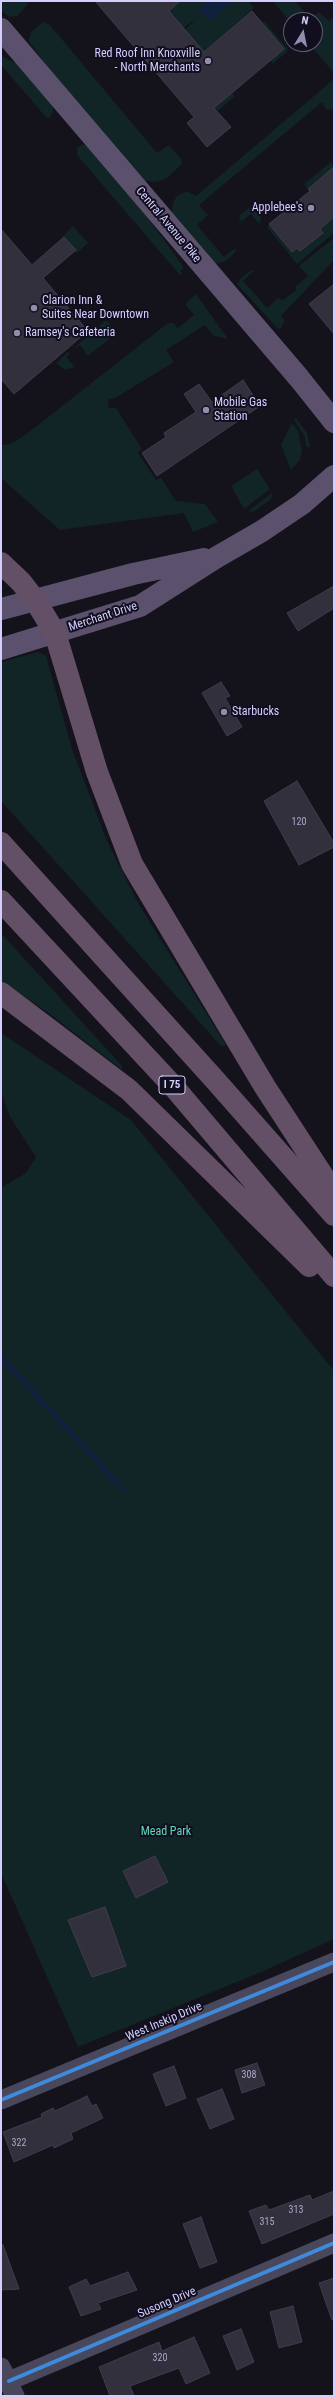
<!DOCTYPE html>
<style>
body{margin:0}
#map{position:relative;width:335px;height:2397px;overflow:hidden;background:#14121b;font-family:"Roboto Condensed",sans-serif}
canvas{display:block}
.frame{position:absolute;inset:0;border:2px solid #d4cffc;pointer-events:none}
.north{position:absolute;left:283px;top:12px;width:40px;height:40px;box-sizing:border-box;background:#110e1f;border:1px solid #5f5b77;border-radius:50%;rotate:10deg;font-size:11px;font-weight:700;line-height:16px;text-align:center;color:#d4cffc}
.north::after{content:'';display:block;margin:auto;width:14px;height:18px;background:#918dad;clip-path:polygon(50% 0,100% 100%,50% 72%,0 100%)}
</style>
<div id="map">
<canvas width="335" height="2397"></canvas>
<div class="frame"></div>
<div class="north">N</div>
</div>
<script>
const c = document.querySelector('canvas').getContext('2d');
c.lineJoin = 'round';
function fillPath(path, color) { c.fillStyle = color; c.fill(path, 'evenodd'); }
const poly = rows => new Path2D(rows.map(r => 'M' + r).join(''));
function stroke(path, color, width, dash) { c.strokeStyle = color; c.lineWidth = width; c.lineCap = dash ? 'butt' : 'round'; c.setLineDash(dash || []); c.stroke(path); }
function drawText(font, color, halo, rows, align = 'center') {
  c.font = font + ' "Roboto Condensed",sans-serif'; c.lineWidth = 4; c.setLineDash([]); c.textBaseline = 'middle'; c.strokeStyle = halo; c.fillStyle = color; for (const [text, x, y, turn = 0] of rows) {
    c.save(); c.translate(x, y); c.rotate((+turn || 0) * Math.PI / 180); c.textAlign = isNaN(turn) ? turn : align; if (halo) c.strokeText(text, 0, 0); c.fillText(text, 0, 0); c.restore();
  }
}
fillPath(poly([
 [1,1,27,1,28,4,17,16,9,17,1,11],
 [180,1,248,1,254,8,204,52,185,30,196,19,183,28,169,11],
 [273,1,295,1,311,19,319,12,329,21,334,17,334,73,309,44,315,44,315,20,291,20,291,23],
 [264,21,287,48,287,52,272,64,262,23],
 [43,22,50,25,157,153,169,145,182,160,181,165,167,178,156,182,145,181,58,82,29,41,31,32],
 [1,56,16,63,54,107,50,118,46,117,1,65],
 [334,79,334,110,326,109,322,102,199,205,208,215,197,225,224,257,234,249,237,250,226,261,215,264,172,212,173,202,177,196,187,191,196,196],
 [232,93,235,96,218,111,215,108],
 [83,144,90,148,140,207,183,266,183,269,180,271,183,275,180,275,77,155,77,148],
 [331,162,334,167,308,189,304,184],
 [252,206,261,216,260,225,251,214,242,221,239,220,240,215],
 [334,217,334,233,297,264,267,227,270,225,291,252,297,248,300,251,323,233,320,229],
 [73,226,88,243,77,253,73,252,76,250,64,237,62,237],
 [334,238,334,260,281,316,285,320,281,328,278,329,237,284,241,278,251,270,254,271,243,281,267,308,278,298,283,300,296,290,296,286,308,276,299,266],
 [196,294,228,339,214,336,205,325,166,350,174,362,115,398,108,399,109,408,116,408,142,449,138,453,156,480,161,478,176,501,205,504,218,522,193,532,184,513,60,530,1,478,1,445,10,444,24,436,168,323,173,323,178,328,194,315,185,304],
 [105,321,109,322,112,329,109,339,88,356,80,345,76,348,75,347],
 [68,352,70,354,66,357,75,367,65,370,56,363],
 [296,418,307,433,310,447,306,447,305,437,294,420],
 [292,423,298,431,302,450,300,460,291,470,281,445],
 [257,469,270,489,244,509,231,486],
 [272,493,273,496,270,500,253,512,248,511],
 [38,652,46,656,72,749,107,841,138,903,226,1045,222,1047,1,801,1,662],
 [1,933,123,1067,121,1069,46,1011,1,981],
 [1,1033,131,1120,334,1371,334,1939,266,1970,78,2047,1,1873,1,1188,26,1173,36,1157,10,1117,1,1091]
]), '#112526');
fillPath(poly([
 [209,1,233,1,210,21,199,9]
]), '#10213e');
stroke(poly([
 [1,1357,124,1490]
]), '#10213e', 5);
const building = poly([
 [95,1,180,1,169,11,204,52,252,11,284,49,214,108,231,127,207,147,187,123,194,117,95,1],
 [334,167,334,217,320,229,323,233,300,251,297,248,292,252,269,224,310,191,308,189,334,167],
 [1,229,32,265,64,237,76,250,43,278,88,331,14,394,1,379,1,229],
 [334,284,334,334,309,304,334,284],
 [243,380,260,406,157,476,142,453,166,437,164,433,196,412,184,394,199,384,212,402,243,380],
 [334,586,334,608,298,631,287,613,334,586],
 [221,682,230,696,225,698,242,727,227,736,202,693,221,682],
 [297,781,334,843,334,847,299,865,264,801,297,781],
 [155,1856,168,1882,136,1898,123,1871,155,1856],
 [105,1907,126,1966,92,1977,68,1920,105,1907],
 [257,2063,265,2085,242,2093,235,2070,257,2063],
 [174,2066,186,2098,166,2106,153,2074,174,2066],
 [222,2089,234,2119,210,2129,197,2099,222,2089],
 [87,2096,92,2106,96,2104,103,2118,71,2133,73,2139,54,2148,53,2145,14,2162,3,2132,42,2117,41,2114,53,2108,55,2111,87,2096],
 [334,2191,334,2214,262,2244,249,2211,266,2205,269,2210,310,2195,312,2200,334,2191],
 [201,2217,217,2262,200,2268,183,2224,201,2217],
 [1,2245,3,2245,19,2289,1,2290,1,2245],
 [128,2272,137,2290,98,2303,101,2309,81,2316,69,2287,86,2279,90,2286,128,2272],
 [334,2278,334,2319,332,2320,319,2283,334,2278],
 [293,2306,302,2342,279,2348,270,2312,293,2306],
 [241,2329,254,2362,237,2370,223,2336,241,2329],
 [194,2337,210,2373,186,2384,179,2368,130,2386,134,2396,110,2396,99,2367,159,2342,162,2351,194,2337]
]);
fillPath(building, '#32303d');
stroke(building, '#403c4e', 1);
stroke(poly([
 [1,2100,334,1962],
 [1,2367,15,2396],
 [9,2381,334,2243]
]), '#49475c', 19);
stroke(poly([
 [1,29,299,378,334,422],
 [1,609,133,574,204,559],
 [1,649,140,606,217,557,262,531,302,504,334,476]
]), '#5b516d', 22);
stroke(poly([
 [1,563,21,582,35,600,55,633,97,772,132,864,265,1087,334,1193],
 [1,843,215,1080,334,1215],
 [1,901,173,1086,334,1276],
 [1,993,129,1090,309,1266]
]), '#645066', 22);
stroke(poly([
 [1,2100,334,1962],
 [9,2381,334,2243]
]), '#408adc', 4);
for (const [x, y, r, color] of [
 [208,61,4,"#918dad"],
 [311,208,4,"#918dad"],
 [34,308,4,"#918dad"],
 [17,333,4,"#918dad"],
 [206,410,4,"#918dad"],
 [224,712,4,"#918dad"]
]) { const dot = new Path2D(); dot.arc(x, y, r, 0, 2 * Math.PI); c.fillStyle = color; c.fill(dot); stroke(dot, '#110e1f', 1.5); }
drawText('10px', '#aca7cc', null, [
 ["120",299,822],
 ["308",249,2075],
 ["322",19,2143],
 ["313",296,2210],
 ["315",267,2222],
 ["320",160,2358]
]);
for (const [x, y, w] of [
 [172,1085,26]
]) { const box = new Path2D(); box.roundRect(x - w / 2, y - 9, w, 18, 3); c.fillStyle = '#110e1f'; c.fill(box); stroke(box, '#d4cffc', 1); }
drawText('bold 11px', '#d4cffc', null, [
 ["I 75",172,1085]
]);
drawText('12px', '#d4cffc', '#110e1f', [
 ["Red Roof Inn Knoxville",200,54,"right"],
 ["- North Merchants",200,68,"right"],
 ["Applebee's",303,208,"right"],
 ["Clarion Inn &",42,301],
 ["Suites Near Downtown",42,315],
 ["Ramsey's Cafeteria",25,333],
 ["Mobile Gas",214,403],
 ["Station",214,417],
 ["Starbucks",232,712]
], 'left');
drawText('12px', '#d4cffc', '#110e1f', [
 ["Central Avenue Pike",168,225,50],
 ["Merchant Drive",103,617,-18],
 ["West Inskip Drive",164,2022,-23],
 ["Susong Drive",167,2303,-23]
]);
drawText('12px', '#60d7ba', '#110e1f', [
 ["Mead Park",166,1832]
]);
</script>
